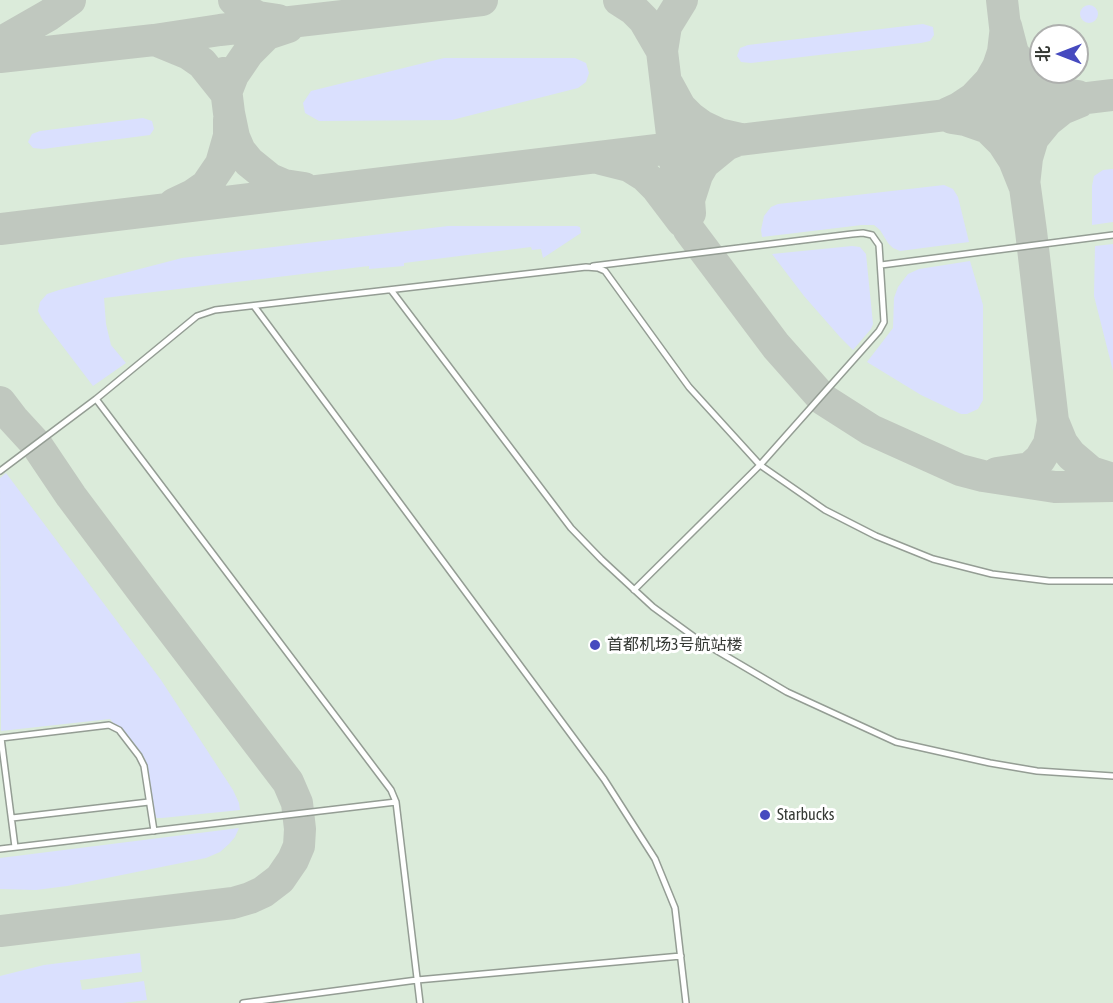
<!DOCTYPE html>
<meta charset="utf-8">
<style>
body{margin:0}
#map{position:relative;width:1113px;height:1003px;overflow:hidden;background:#e8f2e8;font-family:"Asap Condensed","Noto Sans SC",sans-serif}
canvas{display:block}
.north{position:absolute;left:1029px;top:24px;width:60px;height:60px;box-sizing:border-box;background:#fff;border:2px solid #aeb0ae;border-radius:50%;rotate:270deg;font-size:16px;font-weight:700;line-height:24px;text-align:center;color:#353934}
.north::after{content:'';display:block;margin:auto;width:21px;height:27px;background:#464abf;clip-path:polygon(50% 0,100% 100%,50% 72%,0 100%)}
</style>
<div id="map">
<canvas width="1113" height="1003"></canvas>
<div class="north">北</div>
</div>
<script>
const c = document.querySelector('canvas').getContext('2d');
c.lineJoin = 'round';
function fillPath(path, color) { c.fillStyle = color; c.fill(path, 'evenodd'); }
const poly = rows => new Path2D(rows.map(r => 'M' + r).join(''));
function stroke(path, color, width, dash) { c.strokeStyle = color; c.lineWidth = width; c.lineCap = dash ? 'butt' : 'round'; c.setLineDash(dash || []); c.stroke(path); }
function drawText(font, color, halo, rows, align = 'center') {
  c.font = font + ' "Asap Condensed","Noto Sans SC",sans-serif'; c.lineWidth = 6; c.setLineDash([]); c.textBaseline = 'middle'; c.strokeStyle = halo; c.fillStyle = color; for (const [text, x, y, turn = 0] of rows) {
    c.save(); c.translate(x, y); c.rotate((+turn || 0) * Math.PI / 180); c.textAlign = isNaN(turn) ? turn : align; if (halo) c.strokeText(text, 0, 0); c.fillText(text, 0, 0); c.restore();
  }
}
fillPath(poly([
 [0,0,1113,0,1113,1003,0,1003],
 [1041,36,1077,36,1077,72,1041,72]
]), '#dbebda');
fillPath(poly([
 '1080 14a9 9 0 1 1 18 0a9 9 0 1 1-18 0Z',
 [923,24,933,27,934,35,930,41,921,43,751,63,741,62,737,56,740,48,748,45],
 [444,58,575,58,586,63,589,73,586,82,578,88,452,120,319,121,305,113,303,103,311,91],
 [143,118,152,121,154,129,150,135,43,149,33,148,28,142,32,134,40,131],
 [1112,169,1113,169,1113,222,1092,225,1092,186,1094,176,1103,170],
 [944,185,953,189,958,197,969,242,900,251,893,248,888,243,880,230,874,225,862,225,762,237,761,230,764,216,771,207,778,204],
 [448,226,577,226,580,227,581,233,543,258,541,249,532,250,531,247,404,263,404,266,369,269,369,266,104,298,106,324,111,345,126,363,93,386,42,319,38,311,40,302,47,294,59,290,182,258],
 [1113,244,1113,371,1094,296,1095,246],
 [852,246,860,247,866,254,873,324,871,329,853,350,840,337,804,296,772,254],
 [970,261,983,305,983,400,978,409,967,414,961,414,921,395,867,362,893,328,894,298,898,287,908,274,919,269],
 [6,473,161,680,233,790,239,803,240,810,162,818,157,818,154,816,145,763,110,719,1,731,0,478],
 [239,828,235,837,229,844,220,852,206,858,67,886,36,890,0,889,0,858],
 [140,953,142,972,80,980,82,990,144,981,147,1000,123,1003,0,1003,0,976,44,965]
]), '#dae0fe');
stroke(poly([
 [234,0,245,10,258,17,278,20],
 [619,0,633,9,644,20,662,51],
 [682,0,666,26,662,51,680,202,689,230,776,346,824,400,871,430,960,470,983,476,1055,487,1113,486],
 [155,40,189,54,202,63,226,93,233,75,248,53,267,34,288,27],
 [0,43,49,15,70,0],
 [0,57,154,40,220,30,482,0],
 [224,73,229,113,234,137,240,151,249,162,270,179,284,185,304,188],
 [668,85,680,107,691,118,702,126,719,134,741,139,726,145,704,163,697,175,689,200,690,213],
 [948,113,959,108,974,98,990,81,998,67,1003,52,1006,26,1013,53,1027,72,1041,85,1063,94,1078,96],
 [952,118,965,120,988,128,1003,143,1014,160,1024,185,1027,158,1033,138,1047,121,1062,109,1079,102],
 [601,159,629,166,645,176,657,188,682,221],
 [174,204,193,195,206,186,221,164,229,136,229,120],
 [0,229,1113,95],
 [0,402,13,419,36,444,71,496,143,592,288,782,297,803,300,829,299,846,293,860,280,879,263,892,250,898,233,903,0,931],
 [1053,421,1062,443,1071,455,1091,472,1113,479],
 [997,473,1030,468,1040,459,1049,444,1053,421,1031,231,1014,107,1002,0]
]), '#c0c8bf', 32);
const service = poly([
 [881,265,1113,235],
 [593,266,852,234,863,233,872,235,879,245,884,322,879,331,760,465,634,590],
 [391,290,571,528,601,559,653,607,697,639,787,692,896,742,990,763,1037,771,1113,776],
 [254,306,604,779,655,859,675,908,686,1003],
 [0,471,96,399],
 [12,818,149,802],
 [15,847,1,738,109,725,119,730,139,756,144,766,154,831],
 [0,849,396,802],
 [243,1003,417,980,681,956],
 [420,1003,396,802,391,790,96,399,197,316,215,310,586,267,598,268,605,271,689,387,760,465,825,510,876,536,933,559,992,574,1049,581,1113,581]
]);
stroke(service, '#949d94', 8);
stroke(service, '#fff', 5);
for (const [x, y, r, color] of [
 [595,645,6,"#464abf"],
 [765,815,6,"#464abf"]
]) { const dot = new Path2D(); dot.arc(x, y, r, 0, 2 * Math.PI); c.fillStyle = color; c.fill(dot); stroke(dot, '#fff', 2); }
drawText('16px', '#353934', '#fff', [
 ["首都机场3号航站楼",607,645],
 ["Starbucks",777,815]
], 'left');
</script>
